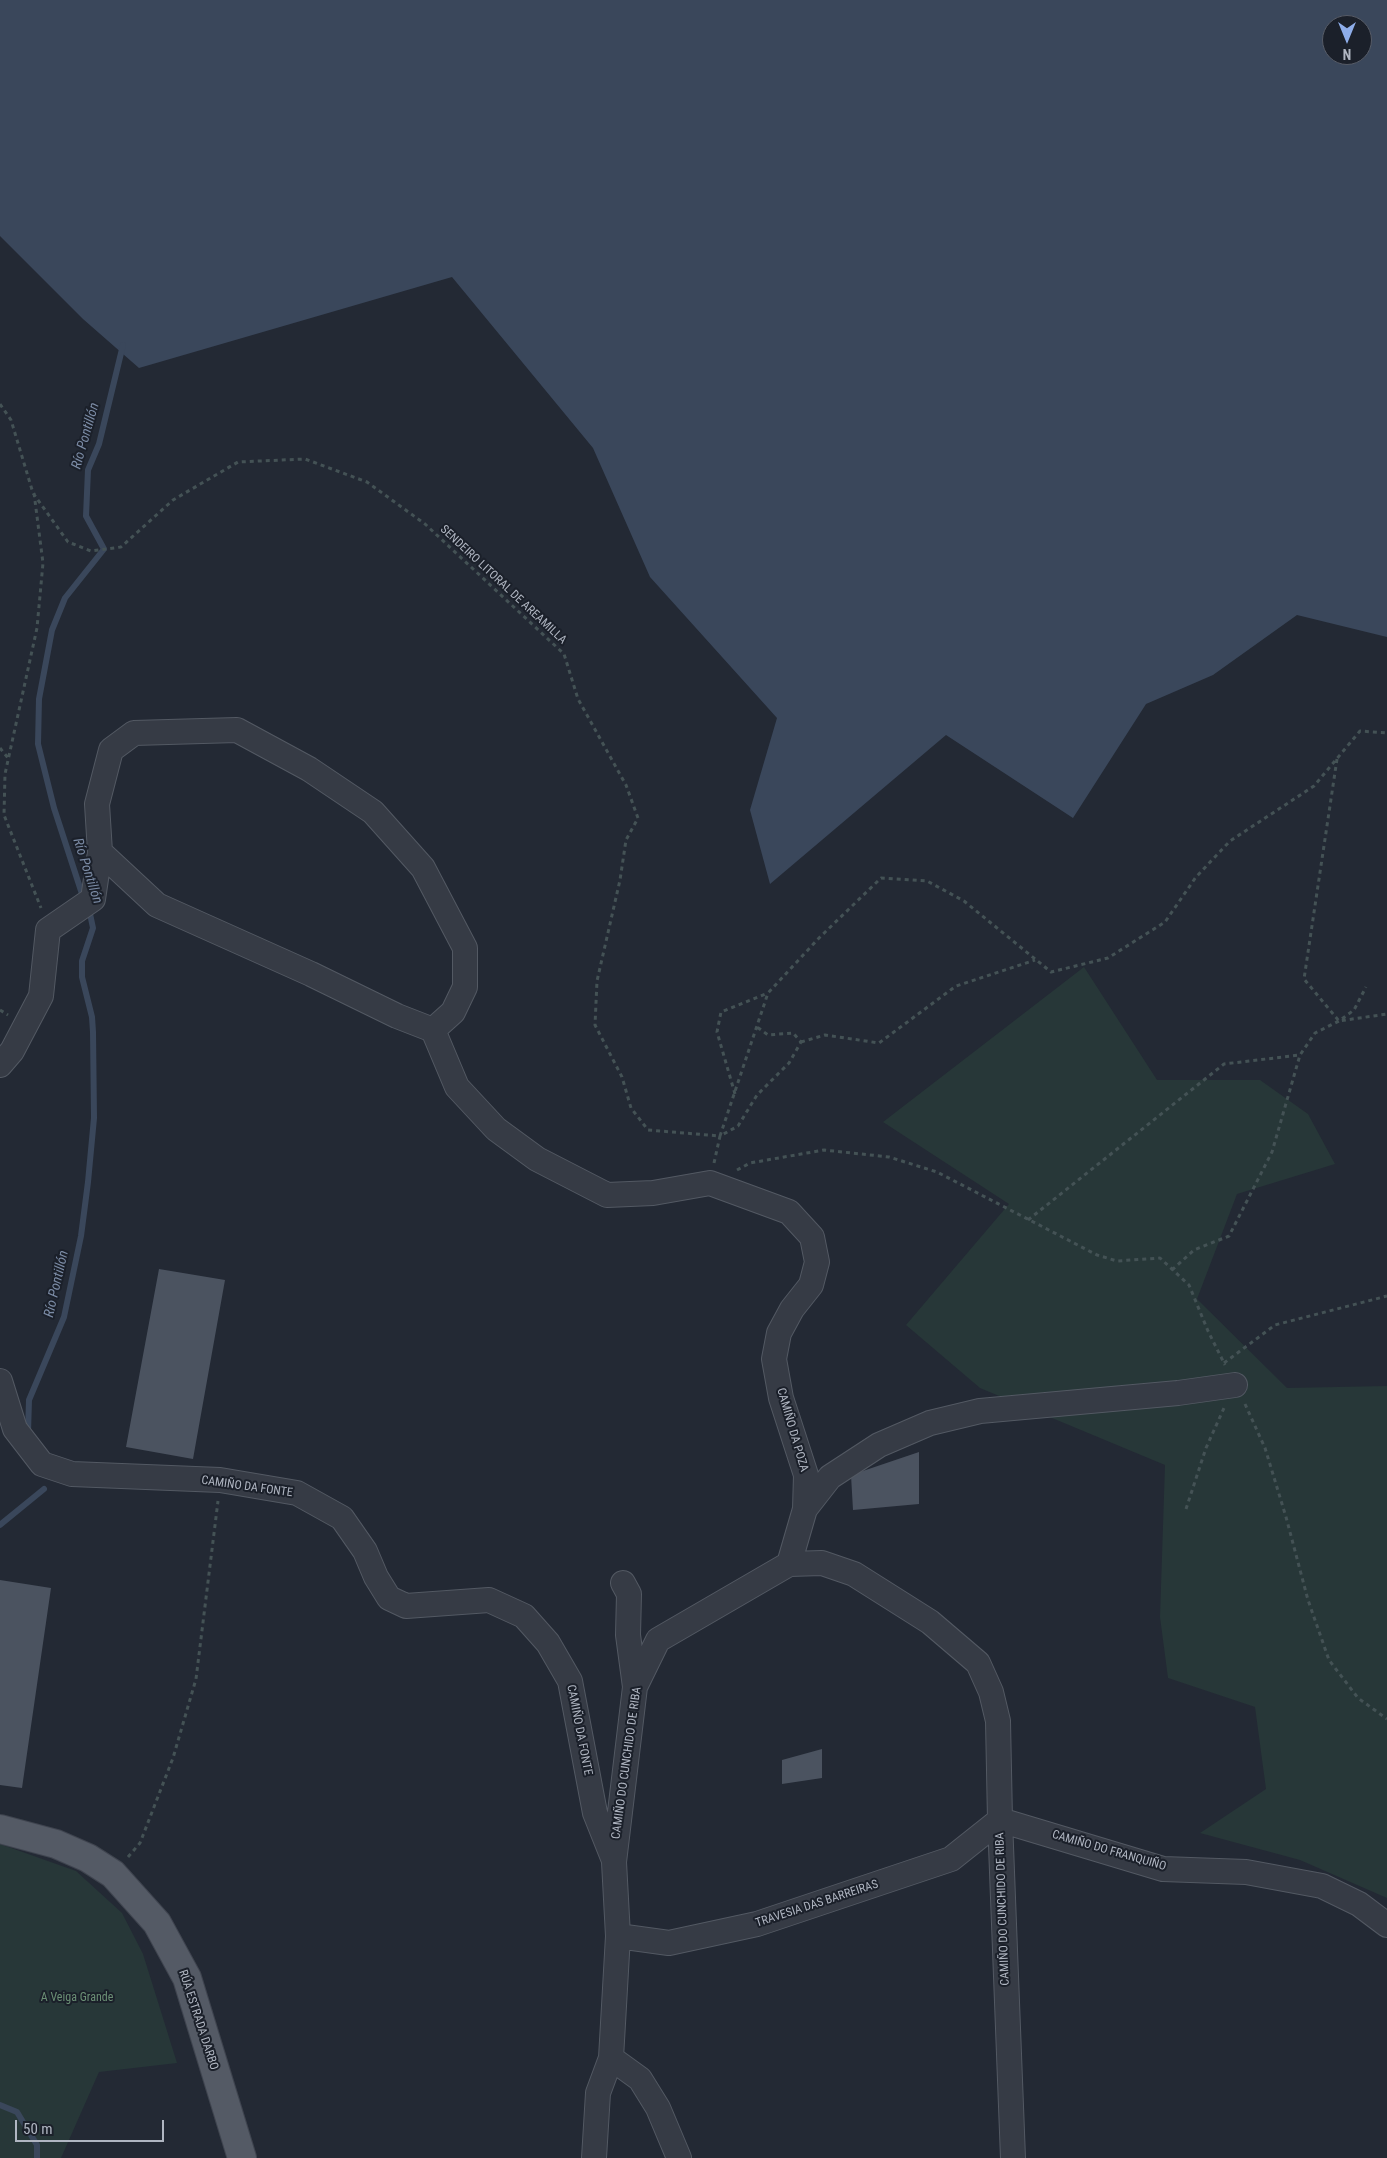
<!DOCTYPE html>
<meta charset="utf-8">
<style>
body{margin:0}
#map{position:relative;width:1387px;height:2158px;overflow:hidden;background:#232934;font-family:"Roboto Condensed",sans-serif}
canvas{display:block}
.north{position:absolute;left:1322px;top:15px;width:50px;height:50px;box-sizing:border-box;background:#1b202a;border:1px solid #575c67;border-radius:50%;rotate:180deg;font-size:14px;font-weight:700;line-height:20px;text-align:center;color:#b0b6c2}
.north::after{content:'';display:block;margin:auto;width:18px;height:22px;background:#8eade9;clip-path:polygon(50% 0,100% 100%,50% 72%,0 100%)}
.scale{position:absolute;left:15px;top:2120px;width:149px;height:22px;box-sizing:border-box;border:2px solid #b0b6c2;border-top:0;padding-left:6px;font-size:15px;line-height:18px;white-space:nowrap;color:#b0b6c2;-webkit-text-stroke:4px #1b202a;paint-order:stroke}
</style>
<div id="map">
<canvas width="1387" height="2158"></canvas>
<div class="north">N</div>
<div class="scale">50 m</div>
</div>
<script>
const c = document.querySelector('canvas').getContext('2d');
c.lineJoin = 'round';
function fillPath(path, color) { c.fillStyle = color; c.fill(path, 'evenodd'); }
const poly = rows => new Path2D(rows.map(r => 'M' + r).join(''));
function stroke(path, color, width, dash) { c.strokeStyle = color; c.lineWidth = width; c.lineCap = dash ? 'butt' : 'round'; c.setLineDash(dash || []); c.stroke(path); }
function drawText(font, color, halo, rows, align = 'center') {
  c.font = font + ' "Roboto Condensed",sans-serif'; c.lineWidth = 4; c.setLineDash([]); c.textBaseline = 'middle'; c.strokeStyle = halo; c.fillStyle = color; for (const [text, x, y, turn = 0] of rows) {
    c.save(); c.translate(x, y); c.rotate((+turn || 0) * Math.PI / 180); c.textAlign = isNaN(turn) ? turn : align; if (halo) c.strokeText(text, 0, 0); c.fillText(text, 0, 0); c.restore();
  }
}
fillPath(poly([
 [1084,967,1157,1080,1260,1080,1308,1114,1335,1164,1237,1194,1197,1299,1287,1388,1387,1386,1387,1898,1300,1860,1200,1833,1266,1789,1255,1707,1168,1678,1160,1617,1165,1465,980,1388,906,1325,1009,1204,883,1122],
 [0,1844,76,1871,122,1913,143,1954,177,2063,99,2072,61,2158,0,2158]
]), '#273738');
fillPath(poly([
 [0,0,1387,0,1387,637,1297,615,1213,675,1146,704,1073,818,946,735,770,884,750,810,777,718,650,577,593,448,452,277,139,368,83,319,0,236],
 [1332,25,1362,25,1362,55,1332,55]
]), '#3a475b');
stroke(poly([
 [84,900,54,808,38,744,39,699,52,630,65,598,104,549,86,516,88,470,99,444,123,345],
 [28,1433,29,1400,64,1317,81,1236,88,1182,94,1118,93,1032,92,1017,82,977,82,961,93,928,89,909],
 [0,1525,44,1489],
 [0,2105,17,2112,37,2145,37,2158]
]), '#3a475b', 6);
fillPath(poly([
 [159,1269,225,1280,193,1459,126,1447],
 [919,1452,919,1504,853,1510,851,1475],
 [0,1580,51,1588,22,1788,0,1785],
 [822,1749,822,1778,782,1784,782,1760]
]), '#4b5360');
const minor = poly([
 [100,852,157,905,311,974,397,1016,433,1030],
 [433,1030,457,1087,496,1129,537,1159,607,1195,653,1193,710,1183,789,1212,812,1237,817,1262,811,1285,792,1309,779,1333,774,1359,781,1398,806,1475,805,1509,789,1564],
 [0,1065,12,1051,41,996,48,930,93,899,100,852,97,804,111,750,134,733,237,730,309,769,373,812,423,868,465,948,465,987,453,1012,433,1030],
 [0,1381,15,1429,42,1464,72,1474,220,1480,297,1493,342,1518,365,1551,376,1577,389,1598,406,1606,489,1600,524,1616,548,1643,570,1681,595,1813,613,1858],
 [805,1509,830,1477,879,1445,930,1423,980,1411,1178,1393,1235,1385],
 [623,1583,629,1594,628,1635,635,1687],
 [1000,1820,1163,1869,1246,1872,1322,1886,1359,1904,1387,1925],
 [618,1936,669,1943,757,1924,951,1859,1000,1820],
 [611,2058,640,2079,658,2108,679,2158],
 [594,2158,598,2093,611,2058,618,1936,614,1862,635,1687,658,1640,789,1564,822,1563,854,1574,930,1622,978,1663,991,1692,998,1721,1000,1820,1013,2158]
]);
const major = poly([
 [0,1829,56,1844,88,1858,113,1874,157,1923,187,1978,242,2158]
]);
stroke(minor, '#535963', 26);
stroke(major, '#3f444f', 30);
stroke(poly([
 [0,404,11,420,33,493,68,542,91,551,121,547,173,500,238,462,305,459,367,482,425,524,564,654,578,699,626,785,638,818,626,840,620,880,597,981,595,1025,622,1077,631,1108,648,1130,720,1136,768,993,819,938,881,878,927,881,964,901,1051,972,1108,958,1165,922,1196,877,1230,841,1314,786,1360,731,1387,733],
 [34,493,43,563,37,628,5,774,4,815,41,908],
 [0,748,8,758],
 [1337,759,1304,979,1339,1021,1387,1014],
 [0,1010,8,1015],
 [801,1042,825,1035,879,1043,956,986,1035,960],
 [735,1094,717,1032,721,1012,768,993],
 [714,1163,720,1136,738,1126,757,1095,789,1063,801,1042,793,1033,768,1035,757,1027],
 [737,1170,750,1163,824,1150,889,1157,937,1172,1097,1255,1117,1261,1160,1258,1189,1285,1208,1331,1225,1365],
 [1028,1220,1224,1064,1300,1055],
 [1172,1270,1194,1250,1229,1236,1272,1152,1300,1055,1315,1033,1339,1021,1354,1010,1366,987],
 [1224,1363,1275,1325,1387,1296],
 [1245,1404,1265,1448,1286,1517,1308,1600,1329,1660,1358,1698,1387,1719],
 [1186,1509,1206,1448,1224,1408],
 [128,1857,140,1843,173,1758,196,1679,218,1501]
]), '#445255', 3, [4, 4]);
stroke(minor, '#363b45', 24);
stroke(major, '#545a65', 28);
drawText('12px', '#b0b6c2', '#1b202a', [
 ["SENDEIRO LITORAL DE AREAMILLA",503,585,43],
 ["CAMIÑO DA POZA",792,1430,74],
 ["CAMIÑO DA FONTE",247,1487,8],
 ["CAMIÑO DA FONTE",579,1730,79],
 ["CAMIÑO DO CUNCHIDO DE RIBA",627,1763,-82],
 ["CAMIÑO DO FRANQUIÑO",1109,1851,16],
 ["TRAVESIA DAS BARREIRAS",817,1904,-18],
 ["CAMIÑO DO CUNCHIDO DE RIBA",1003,1909,-92],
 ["RÚA ESTRADA DARBO",198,2020,72]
]);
drawText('12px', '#6b8f75', '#1b202a', [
 ["A Veiga Grande",77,1998]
]);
drawText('italic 14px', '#7c8ca6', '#1b202a', [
 ["Río Pontillón",86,436,-74],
 ["Río Pontillón",87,871,72],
 ["Río Pontillón",57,1284,-77]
]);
</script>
